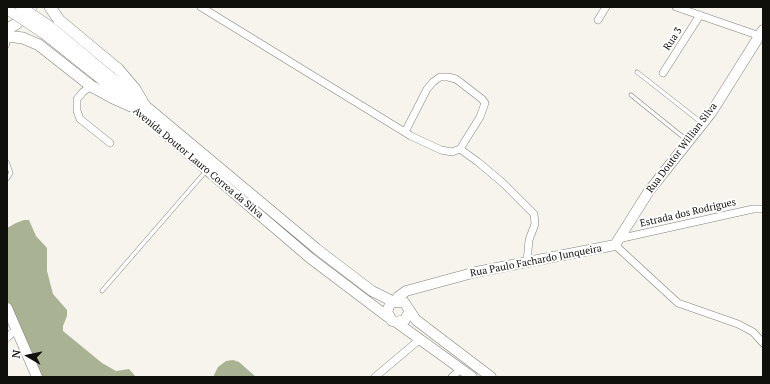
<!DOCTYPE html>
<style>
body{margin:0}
#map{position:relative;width:770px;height:384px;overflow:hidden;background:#f6f4ed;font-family:"PT Serif",serif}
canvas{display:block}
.frame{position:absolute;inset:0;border:8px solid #0f0f0c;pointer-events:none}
.north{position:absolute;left:8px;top:336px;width:40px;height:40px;-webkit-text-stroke:3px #fff;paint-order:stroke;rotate:279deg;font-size:11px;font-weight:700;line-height:16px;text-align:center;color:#0f0f0c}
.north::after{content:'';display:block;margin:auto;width:14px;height:18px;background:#0f0f0c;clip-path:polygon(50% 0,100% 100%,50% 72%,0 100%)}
</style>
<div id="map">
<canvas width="770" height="384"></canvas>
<div class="frame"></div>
<div class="north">N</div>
</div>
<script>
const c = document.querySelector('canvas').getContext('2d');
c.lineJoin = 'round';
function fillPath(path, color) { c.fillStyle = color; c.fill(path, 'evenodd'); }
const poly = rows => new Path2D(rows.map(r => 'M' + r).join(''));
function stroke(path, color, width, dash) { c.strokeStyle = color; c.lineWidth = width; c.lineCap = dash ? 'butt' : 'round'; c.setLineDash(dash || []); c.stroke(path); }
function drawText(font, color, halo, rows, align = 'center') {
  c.font = font + ' "PT Serif",serif'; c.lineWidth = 4; c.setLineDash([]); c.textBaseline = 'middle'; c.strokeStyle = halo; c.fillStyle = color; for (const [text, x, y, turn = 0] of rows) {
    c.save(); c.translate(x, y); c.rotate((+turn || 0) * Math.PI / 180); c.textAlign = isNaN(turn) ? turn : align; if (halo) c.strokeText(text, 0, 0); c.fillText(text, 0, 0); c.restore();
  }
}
fillPath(poly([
 [24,220,29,220,36,236,47,248,47,271,53,294,67,310,67,316,63,326,63,331,102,363,116,371,129,369,136,377,39,377,7,314,7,228,16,223],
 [233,360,239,362,256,377,213,377,218,367,226,361]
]), '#a9b292');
const lane = poly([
 [7,46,9,37],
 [637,72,702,123],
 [631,95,688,141],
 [7,162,11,173,7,179],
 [102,291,206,171]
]);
const street = poly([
 [201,7,411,136,441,150,452,152,460,149,480,117,485,103,482,99,456,79,448,77,440,77,433,82,427,89,405,132],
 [676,7,760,36],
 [598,20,606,7],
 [663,73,700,15],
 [91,86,83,92,77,99,77,111,80,119,110,143],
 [460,149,478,162,503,183,534,214,535,224,529,240,527,262],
 [618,239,753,209,763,209],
 [615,245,678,303,738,324,753,332,763,343],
 [7,338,16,329],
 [375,377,419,340],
 [452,377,461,369]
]);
const secondary = poly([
 [51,27,317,249,372,291,394,302],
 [46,35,96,75,310,258,388,317],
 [396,301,398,297,406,291,476,272,615,245,649,191,711,113,763,30],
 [7,308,37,377],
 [409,312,405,320,396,322,392,321,387,312,390,304,394,302,404,302,416,320,491,377],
 [396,322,472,377]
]);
const primary = poly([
 [50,7,59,20,118,69,135,89,145,106],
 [7,29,16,24,31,7],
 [7,36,23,38,39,45,91,86,113,98,131,106]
]);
stroke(lane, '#82807a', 4.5);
stroke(street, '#82807a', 8);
stroke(secondary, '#82807a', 11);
stroke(primary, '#82807a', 12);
stroke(lane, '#fff', 3.5);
stroke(street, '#fff', 7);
stroke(secondary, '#fff', 10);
stroke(primary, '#fff', 11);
const secondaryBridge = poly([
 [21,7,51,27],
 [7,9,46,35]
]);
stroke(secondaryBridge, '#82807a', 11, []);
stroke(secondaryBridge, '#fff', 10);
drawText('10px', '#0f0f0c', '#fff', [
 ["Rua 3",673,39,-57],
 ["Rua Doutor Willian Silva",682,148,-53],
 ["Avenida Doutor Lauro Correa da Silva",198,163,40],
 ["Estrada dos Rodrigues",688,213,-13],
 ["Rua Paulo Fachardo Junqueira",536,261,-11]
]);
</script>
